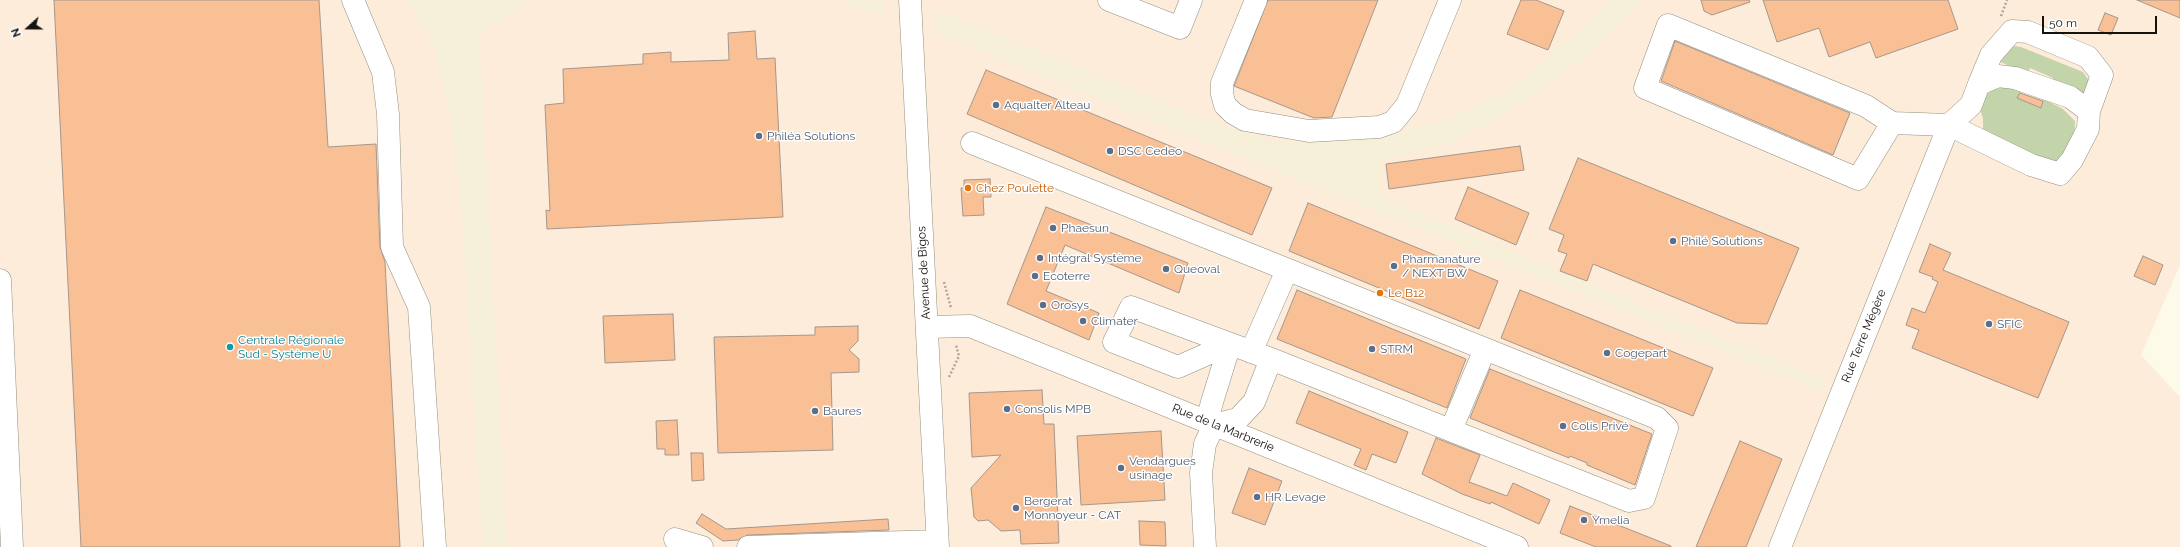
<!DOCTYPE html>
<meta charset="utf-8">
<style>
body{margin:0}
#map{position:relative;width:2180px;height:547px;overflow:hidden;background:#fefae9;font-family:Raleway,sans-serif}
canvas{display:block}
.north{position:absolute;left:8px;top:8px;width:40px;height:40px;-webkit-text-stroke:3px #fff;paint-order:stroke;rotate:249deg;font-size:11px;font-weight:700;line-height:16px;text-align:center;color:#15130e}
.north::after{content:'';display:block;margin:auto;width:14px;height:18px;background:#15130e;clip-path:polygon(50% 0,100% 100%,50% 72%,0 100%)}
.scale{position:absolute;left:2042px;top:16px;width:115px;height:18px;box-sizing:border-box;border:2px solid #15130e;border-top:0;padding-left:5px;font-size:12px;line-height:14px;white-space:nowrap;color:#15130e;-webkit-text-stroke:3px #fff;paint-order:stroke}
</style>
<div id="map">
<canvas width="2180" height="547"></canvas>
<div class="north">N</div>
<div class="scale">50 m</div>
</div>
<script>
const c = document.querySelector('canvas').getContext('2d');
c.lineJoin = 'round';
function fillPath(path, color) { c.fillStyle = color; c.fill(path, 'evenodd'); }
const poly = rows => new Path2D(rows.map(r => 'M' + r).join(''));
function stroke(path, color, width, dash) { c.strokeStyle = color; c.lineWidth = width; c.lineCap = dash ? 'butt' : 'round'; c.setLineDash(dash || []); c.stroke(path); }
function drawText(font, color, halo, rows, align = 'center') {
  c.font = font + ' Raleway,sans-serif'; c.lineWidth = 3; c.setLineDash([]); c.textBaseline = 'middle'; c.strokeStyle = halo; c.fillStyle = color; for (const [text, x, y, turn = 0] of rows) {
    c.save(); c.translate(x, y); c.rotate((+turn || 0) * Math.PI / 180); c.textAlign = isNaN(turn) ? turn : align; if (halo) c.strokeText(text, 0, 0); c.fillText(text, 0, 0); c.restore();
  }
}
fillPath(poly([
 [0,0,2180,0,2180,265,2141,355,2180,397,2180,547,0,547]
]), '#fdecda');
fillPath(poly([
 [408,0,529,0,479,34,507,547,483,547,460,187,451,118,435,48],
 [840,0,885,0,883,16],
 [1611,0,1643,0,1591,52,1527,100,1454,142,1379,161,1380,197,1826,380,1822,392,934,32,937,10,1197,116,1274,142,1358,140,1404,132,1444,120,1512,90]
]), '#f5f0d7');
fillPath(poly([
 [2014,46,2021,47,2083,72,2090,82,2090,96,2051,83,2053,78,2030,68,2028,74,1996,60,2007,49],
 [2002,85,2020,91,2018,98,2040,108,2044,99,2063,109,2075,121,2074,145,2054,166,1983,135,1983,118,1980,110,1985,92]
]), '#c4d4aa');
const building = poly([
 [54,0,319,0,328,147,376,144,380,247,385,262,400,547,81,547,54,0],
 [1268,0,1378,0,1332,117,1314,118,1234,86,1268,0],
 [1521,0,1536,0,1564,11,1548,50,1507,34,1521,0],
 [1701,0,1749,0,1750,2,1712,15,1704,11,1701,0],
 [1763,0,1948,0,1958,29,1876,58,1870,42,1829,57,1819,28,1777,42,1763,0],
 [2137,0,2180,0,2180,18,2137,0],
 [2105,13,2118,18,2111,35,2098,30,2105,13],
 [755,31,757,59,775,58,783,217,547,229,546,210,550,211,545,105,564,103,563,69,643,64,643,54,671,52,671,62,729,60,728,33,755,31],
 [1675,41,1850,113,1833,155,1661,81,1675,41],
 [986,70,1272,188,1252,235,967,114,986,70],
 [2020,93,2043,101,2041,108,2017,98,2020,93],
 [1520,146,1524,170,1389,189,1386,164,1520,146],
 [1578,158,1799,248,1767,324,1737,323,1593,264,1587,281,1560,271,1567,254,1558,251,1564,235,1549,229,1578,158],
 [990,179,991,197,983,197,984,215,963,216,961,188,964,188,964,180,990,179],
 [1468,187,1529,213,1516,245,1455,219,1468,187],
 [1308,203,1498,281,1479,329,1289,251,1308,203],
 [1046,207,1188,263,1179,293,1065,245,1046,291,1099,313,1089,340,1007,304,1046,207],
 [1930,244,1951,253,1943,270,2069,322,2038,398,1912,348,1919,330,1906,325,1912,308,1925,313,1938,282,1932,279,1933,277,1919,272,1930,244],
 [2143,256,2163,265,2155,285,2134,276,2143,256],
 [1297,290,1466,359,1447,408,1277,339,1297,290],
 [1520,290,1713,368,1693,416,1501,338,1520,290],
 [673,314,675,360,605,363,603,316,673,314],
 [858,326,858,341,849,350,859,359,859,372,831,373,833,450,718,453,714,337,815,335,815,327,858,326],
 [1490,369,1652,434,1635,485,1587,465,1587,463,1570,456,1569,458,1470,418,1490,369],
 [1042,390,1044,424,1054,424,1059,543,1021,544,1020,530,1001,531,988,520,978,521,974,517,971,488,1001,455,972,457,969,393,1042,390],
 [1309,391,1408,432,1396,463,1372,454,1366,470,1354,465,1361,449,1296,423,1309,391],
 [677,420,679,455,665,455,665,449,657,449,656,421,677,420],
 [1161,431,1165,500,1081,505,1077,436,1161,431],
 [1436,438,1480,455,1469,482,1507,496,1513,483,1550,500,1539,524,1491,502,1490,504,1462,494,1422,474,1436,438],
 [1740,441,1782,459,1746,547,1696,547,1740,441],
 [691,453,703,453,704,480,692,481,691,453],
 [1249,468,1282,481,1265,525,1232,513,1249,468],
 [1570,506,1671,546,1671,547,1596,547,1560,533,1570,506],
 [702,514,726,529,888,519,889,530,748,535,738,540,723,541,696,523,702,514],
 [1139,521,1165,522,1166,546,1140,545,1139,521]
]);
fillPath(building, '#f9c095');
stroke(building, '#a6978d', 1);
const minor = poly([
 [353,0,383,72,388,114,392,247,419,307,435,547],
 [910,0,938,547],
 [1109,0,1180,28,1191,0],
 [1256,0,1222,83,1222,94,1225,105,1233,113,1245,120,1309,131,1379,127,1393,122,1407,105,1450,0],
 [1979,84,1991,55,2012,31,2028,32,2088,57,2102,75,2089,111],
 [972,143,1657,418,1667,428,1644,498,1629,501,1271,359,1131,307,1114,342,1178,367,1230,344],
 [0,280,12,547],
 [927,327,970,326,1517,547],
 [1251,352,1287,270],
 [1214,425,1238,419,1254,402,1271,359],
 [1214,425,1209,414,1212,402,1230,344],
 [1451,430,1485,349],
 [675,539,702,547],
 [748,547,937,541],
 [1205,547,1201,473,1205,444,1214,425],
 [1780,547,1949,125,1971,105,1979,84,1998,76,2015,78,2070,97,2089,111,2088,129,2072,160,2060,174,2031,165,1949,125,1892,123,1866,106,1668,25,1645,88,1858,179,1892,123]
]);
stroke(minor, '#939080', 23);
stroke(poly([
 [2001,16,2007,0],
 [944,282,951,308],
 [949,377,959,356,956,345]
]), '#aba89b', 2.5, [2, 2]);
stroke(minor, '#fff', 22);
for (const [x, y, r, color] of [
 [996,105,4,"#5c6f8a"],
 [759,136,4,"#5c6f8a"],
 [1110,151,4,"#5c6f8a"],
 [968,188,4,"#e8710a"],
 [1053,228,4,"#5c6f8a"],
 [1673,241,4,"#5c6f8a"],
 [1040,258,4,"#5c6f8a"],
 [1394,266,4,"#5c6f8a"],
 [1166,269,4,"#5c6f8a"],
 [1035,276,4,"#5c6f8a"],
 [1380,293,4,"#e8710a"],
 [1043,305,4,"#5c6f8a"],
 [1083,321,4,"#5c6f8a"],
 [1989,324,4,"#5c6f8a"],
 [230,347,4,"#0f9aa8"],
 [1372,349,4,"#5c6f8a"],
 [1607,353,4,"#5c6f8a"],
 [1007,409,4,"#5c6f8a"],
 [815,411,4,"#5c6f8a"],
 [1563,426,4,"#5c6f8a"],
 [1121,468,4,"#5c6f8a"],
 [1257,497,4,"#5c6f8a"],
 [1016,508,4,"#5c6f8a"],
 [1584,520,4,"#5c6f8a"]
]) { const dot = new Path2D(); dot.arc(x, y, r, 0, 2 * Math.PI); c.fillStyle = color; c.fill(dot); stroke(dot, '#fff', 1.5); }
drawText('12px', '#4e5e75', '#fff', [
 ["Aqualter Alteau",1004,105],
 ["Philéa Solutions",767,136],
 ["DSC Cedeo",1118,151],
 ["Phaesun",1061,228],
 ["Philé Solutions",1681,241],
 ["Intégral Système",1048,258],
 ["Pharmanature",1402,259],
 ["/ NEXT BW",1402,273],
 ["Queoval",1174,269],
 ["Ecoterre",1043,276],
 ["Orosys",1051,305],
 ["Climater",1091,321],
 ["SFIC",1997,324],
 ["STRM",1380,349],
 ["Cogepart",1615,353],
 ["Consolis MPB",1015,409],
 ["Baures",823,411],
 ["Colis Privé",1571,426],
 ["Vendargues",1129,461],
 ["usinage",1129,475],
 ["HR Levage",1265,497],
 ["Bergerat",1024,501],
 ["Monnoyeur - CAT",1024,515],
 ["Ymelia",1592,520]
], 'left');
drawText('12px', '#c56008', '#fff', [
 ["Chez Poulette",976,188],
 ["Le B12",1388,293]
], 'left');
drawText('12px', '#15130e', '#fff', [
 ["Avenue de Bigos",924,273,-93],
 ["Rue Terre Mégère",1864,336,-68],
 ["Rue de la Marbrerie",1223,428,22]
]);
drawText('12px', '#0d838f', '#fff', [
 ["Centrale Régionale",238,340],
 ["Sud - Système U",238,354]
], 'left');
</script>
